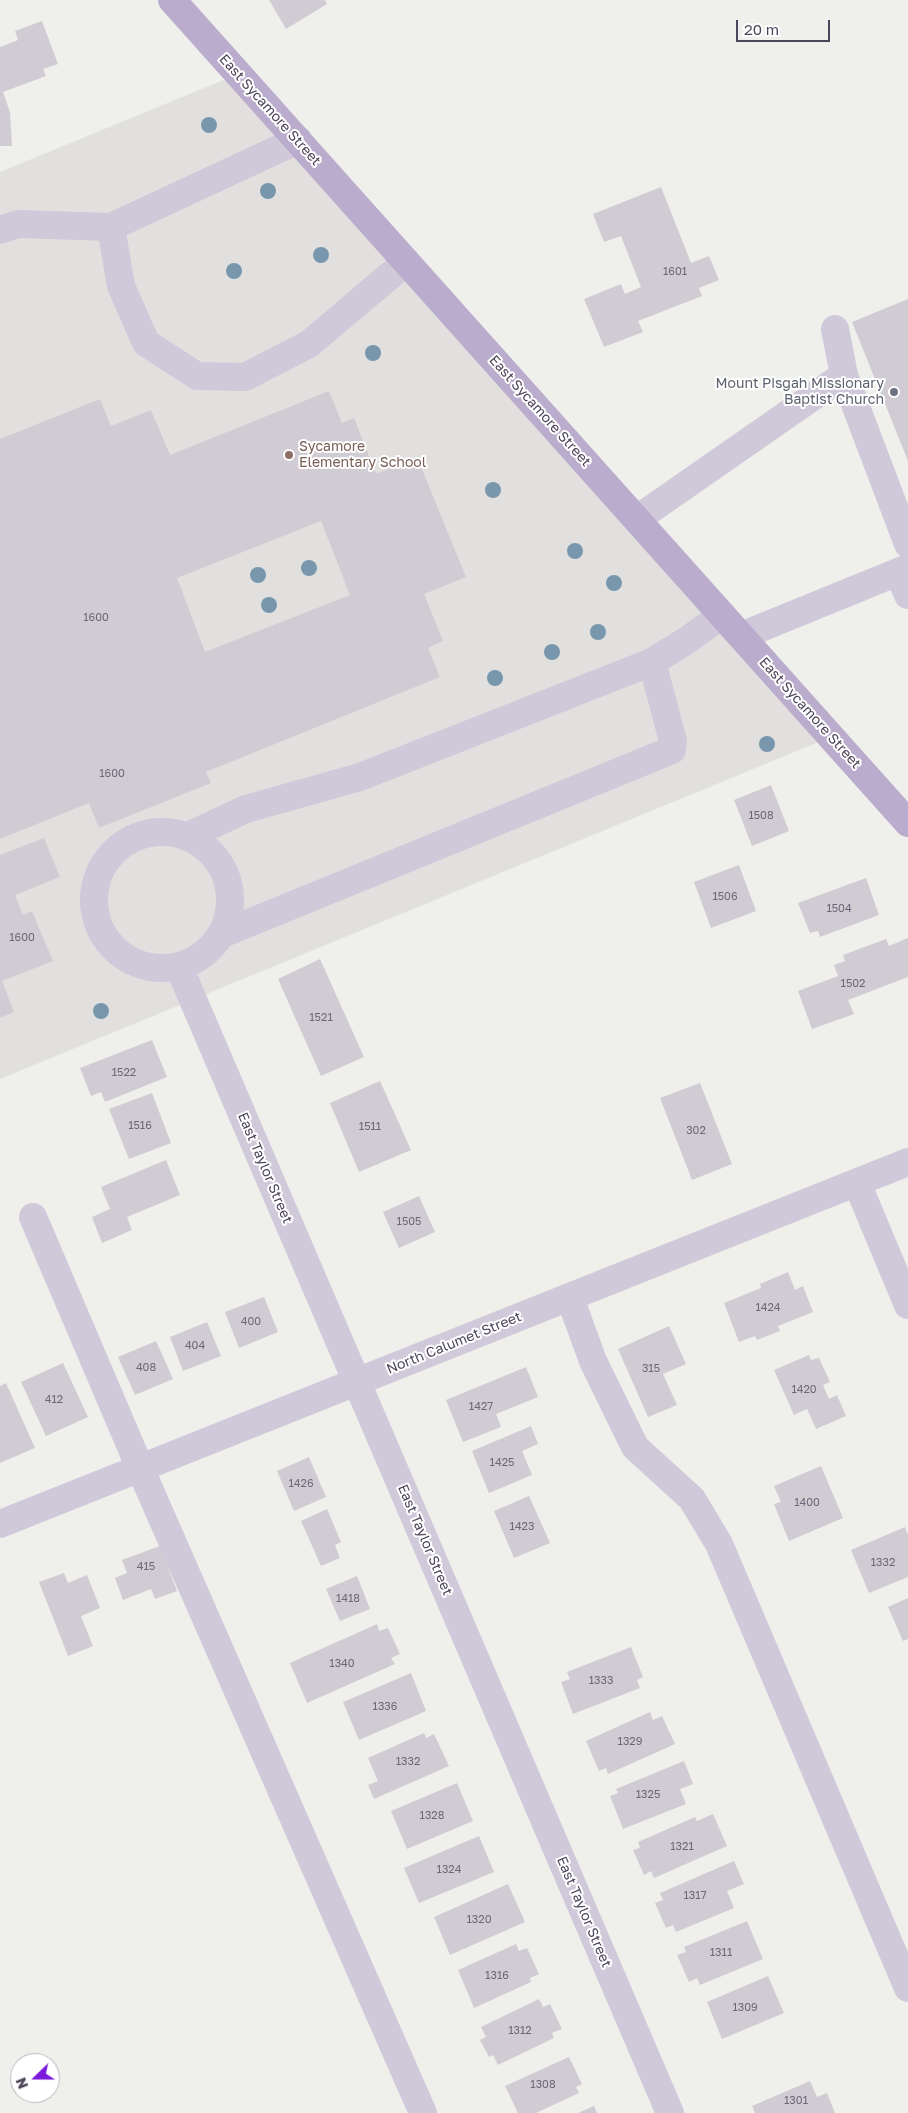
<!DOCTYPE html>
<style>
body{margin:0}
#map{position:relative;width:908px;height:2113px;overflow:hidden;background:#efefec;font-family:"Golos Text",sans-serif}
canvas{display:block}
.north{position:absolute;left:10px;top:2053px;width:50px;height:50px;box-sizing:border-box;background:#fff;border:1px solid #b8b5bd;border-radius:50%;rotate:248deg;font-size:14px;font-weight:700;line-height:20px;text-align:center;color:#4d455a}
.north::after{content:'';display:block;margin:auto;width:18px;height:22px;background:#7b19dd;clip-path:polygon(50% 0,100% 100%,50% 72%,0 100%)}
.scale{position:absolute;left:736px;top:20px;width:94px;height:22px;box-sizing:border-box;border:2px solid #4d455a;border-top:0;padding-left:6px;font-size:15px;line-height:18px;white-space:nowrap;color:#4d455a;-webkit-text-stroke:4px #fff;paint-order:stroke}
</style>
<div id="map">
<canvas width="908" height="2113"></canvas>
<div class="north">N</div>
<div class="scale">20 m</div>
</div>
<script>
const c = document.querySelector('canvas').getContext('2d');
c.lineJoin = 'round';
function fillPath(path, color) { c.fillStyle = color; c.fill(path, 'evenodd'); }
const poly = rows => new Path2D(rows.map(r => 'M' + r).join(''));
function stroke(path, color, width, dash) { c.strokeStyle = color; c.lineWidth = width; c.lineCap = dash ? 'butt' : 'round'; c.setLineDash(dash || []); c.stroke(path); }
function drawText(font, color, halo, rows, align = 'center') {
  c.font = font + ' "Golos Text",sans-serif'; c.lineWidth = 4; c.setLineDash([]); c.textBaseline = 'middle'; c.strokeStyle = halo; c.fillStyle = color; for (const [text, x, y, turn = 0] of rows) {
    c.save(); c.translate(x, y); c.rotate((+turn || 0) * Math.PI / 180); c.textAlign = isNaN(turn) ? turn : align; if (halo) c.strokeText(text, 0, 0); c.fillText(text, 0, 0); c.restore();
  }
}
fillPath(poly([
 [238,74,831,737,0,1079,0,172]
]), '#e1e0de');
fillPath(poly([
 [269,0,325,0,327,4,286,29],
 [42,21,58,64,43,69,46,76,3,92,10,112,12,146,0,146,0,47,18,40,15,31],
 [661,187,691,263,709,256,719,280,699,288,702,296,638,321,643,332,604,347,584,299,621,284,625,294,641,287,621,236,604,242,593,214],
 [908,299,908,461,852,322],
 [329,391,342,423,354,418,376,474,417,457,466,577,424,594,443,641,428,648,440,677,206,772,211,783,99,828,89,803,0,839,0,439,100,399,111,426,151,410,170,455],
 [321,521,350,595,205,652,177,578],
 [771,785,789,831,752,846,734,800],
 [44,838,60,877,15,895,23,915,32,911,53,961,2,981,14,1012,0,1018,0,855],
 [739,865,756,911,711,928,694,882],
 [866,878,879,915,820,937,818,931,810,933,798,903],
 [908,938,908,977,848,1000,854,1014,812,1029,798,991,838,976,834,965,845,961,843,955,886,939,889,946],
 [320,959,364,1057,321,1076,278,979],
 [152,1040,167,1077,105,1102,101,1092,91,1096,80,1068],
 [380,1081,411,1150,359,1172,330,1103],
 [700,1083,732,1164,692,1180,660,1098],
 [152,1093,171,1143,129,1159,109,1109],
 [166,1160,180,1195,127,1217,132,1230,102,1243,92,1217,110,1209,101,1187],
 [419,1196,435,1232,399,1248,383,1212],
 [788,1272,795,1290,803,1286,813,1312,778,1326,780,1331,757,1340,755,1336,739,1342,724,1303,761,1288,760,1284],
 [264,1297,278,1332,239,1348,225,1312],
 [207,1322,221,1356,183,1371,170,1337],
 [669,1326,686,1364,663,1374,677,1405,648,1417,618,1349],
 [156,1341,173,1379,135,1395,118,1357],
 [809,1355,811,1360,819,1358,830,1382,823,1385,829,1399,837,1395,846,1416,816,1429,807,1409,794,1415,774,1370],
 [63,1363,88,1417,46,1436,21,1382],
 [526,1367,538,1397,496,1414,501,1427,463,1442,446,1400],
 [6,1383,35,1448,0,1463,0,1386],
 [531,1426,538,1444,522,1451,532,1475,489,1493,472,1451],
 [309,1457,326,1497,294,1511,277,1471],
 [821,1466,843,1518,789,1541,774,1504,781,1502,774,1486],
 [529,1496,550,1543,514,1558,494,1511],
 [327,1509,341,1542,335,1545,340,1558,321,1566,301,1521],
 [905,1527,908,1535,908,1577,869,1593,851,1550],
 [160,1546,177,1591,155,1599,151,1589,123,1600,115,1578,127,1573,122,1560],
 [64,1573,68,1583,87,1575,100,1608,81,1616,93,1646,68,1656,39,1582],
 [357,1576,370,1609,340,1621,326,1589],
 [908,1598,908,1639,903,1641,888,1607],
 [377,1624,379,1631,388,1628,400,1654,391,1658,395,1664,307,1703,290,1663],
 [631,1647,643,1677,637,1680,640,1688,573,1714,561,1682,570,1679,567,1672],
 [411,1673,426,1711,359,1740,343,1702],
 [650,1712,653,1720,662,1716,675,1744,608,1774,606,1768,599,1771,586,1741],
 [424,1733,426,1738,434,1734,449,1766,374,1799,368,1785,378,1781,368,1758],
 [684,1761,693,1784,680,1789,686,1804,623,1829,610,1796,618,1793,616,1789],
 [457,1783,473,1821,407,1849,391,1811],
 [713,1814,727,1846,654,1878,651,1871,644,1875,633,1850,640,1848,638,1842,695,1817,697,1821],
 [479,1836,494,1872,419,1903,404,1868],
 [734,1861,744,1884,727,1891,734,1908,676,1932,673,1925,666,1928,655,1903,663,1900,660,1893],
 [508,1884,525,1922,450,1955,434,1917],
 [747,1921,763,1959,700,1985,697,1978,689,1982,677,1955,686,1952,684,1947],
 [516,1944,519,1951,527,1948,539,1974,530,1978,531,1982,474,2008,458,1970],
 [768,1976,784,2013,722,2039,707,2002],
 [539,1999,543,2007,550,2004,562,2029,552,2033,554,2038,498,2065,493,2055,489,2057,480,2040,486,2037,481,2027],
 [569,2057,582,2084,576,2087,579,2093,536,2113,518,2113,505,2086],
 [810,2081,817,2097,827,2093,835,2113,755,2113,752,2106],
 [594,2106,597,2113,578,2113]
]), '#d1ccd4');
stroke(poly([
 [111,227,121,286,146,343,197,376,245,377,309,344,406,262],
 [0,230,18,224,111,227,298,140],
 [844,375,908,544],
 [637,519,844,375,835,329],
 [898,572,908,595],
 [741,636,908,568],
 '94 900a68 68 0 1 1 136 0a68 68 0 1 1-136 0Z',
 [188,836,246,809,360,777,652,662,686,641,722,615],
 [222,934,672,750,673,741,652,662],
 [179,967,670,2113],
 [857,1183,908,1305],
 [33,1217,140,1468,423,2113],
 [570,1298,593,1361,635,1447,692,1499,719,1544,908,1988],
 [0,1524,908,1162]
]), '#cfc9da', 28);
stroke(poly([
 [172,0,908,823]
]), '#baaccc', 28);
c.fillStyle = '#7897ad';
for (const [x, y] of [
 [209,125],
 [268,191],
 [321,255],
 [234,271],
 [373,353],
 [493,490],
 [575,551],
 [309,568],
 [258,575],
 [614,583],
 [269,605],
 [598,632],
 [552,652],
 [495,678],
 [767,744],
 [101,1011]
]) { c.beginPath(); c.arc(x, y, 8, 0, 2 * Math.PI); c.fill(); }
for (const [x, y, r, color] of [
 [894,392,5,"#6b7280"],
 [289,455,5,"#8d6e63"]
]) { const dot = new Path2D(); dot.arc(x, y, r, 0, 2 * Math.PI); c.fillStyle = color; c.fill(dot); stroke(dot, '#fff', 2); }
drawText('11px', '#6e6778', null, [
 ["1601",675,272],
 ["1600",96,618],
 ["1600",112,774],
 ["1508",761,816],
 ["1506",725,897],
 ["1504",839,909],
 ["1600",22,938],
 ["1502",853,984],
 ["1521",321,1018],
 ["1522",124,1073],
 ["1516",140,1126],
 ["1511",370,1127],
 ["302",696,1131],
 ["1505",409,1222],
 ["1424",768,1308],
 ["400",251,1322],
 ["404",195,1346],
 ["408",146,1368],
 ["315",651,1369],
 ["1420",804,1390],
 ["412",54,1400],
 ["1427",481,1407],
 ["1425",502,1463],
 ["1426",301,1484],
 ["1400",807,1503],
 ["1423",522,1527],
 ["1332",883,1563],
 ["415",146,1567],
 ["1418",348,1599],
 ["1340",342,1664],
 ["1333",601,1681],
 ["1336",385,1707],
 ["1329",630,1742],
 ["1332",408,1762],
 ["1325",648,1795],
 ["1328",432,1816],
 ["1321",682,1847],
 ["1324",449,1870],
 ["1317",695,1896],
 ["1320",479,1920],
 ["1311",721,1953],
 ["1316",497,1976],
 ["1309",745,2008],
 ["1312",520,2031],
 ["1308",543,2085],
 ["1301",796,2101]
]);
drawText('14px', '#4d455a', '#fff', [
 ["East Sycamore Street",270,110,48],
 ["East Sycamore Street",540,411,48],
 ["East Sycamore Street",810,713,48],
 ["East Taylor Street",265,1168,67],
 ["North Calumet Street",454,1343,-22],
 ["East Taylor Street",425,1540,67],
 ["East Taylor Street",584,1912,67]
]);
drawText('14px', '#5b616d', '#fff', [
 ["Mount Pisgah Missionary",884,384],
 ["Baptist Church",884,400]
], 'right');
drawText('14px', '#785e54', '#fff', [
 ["Sycamore",299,447],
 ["Elementary School",299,463]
], 'left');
</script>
